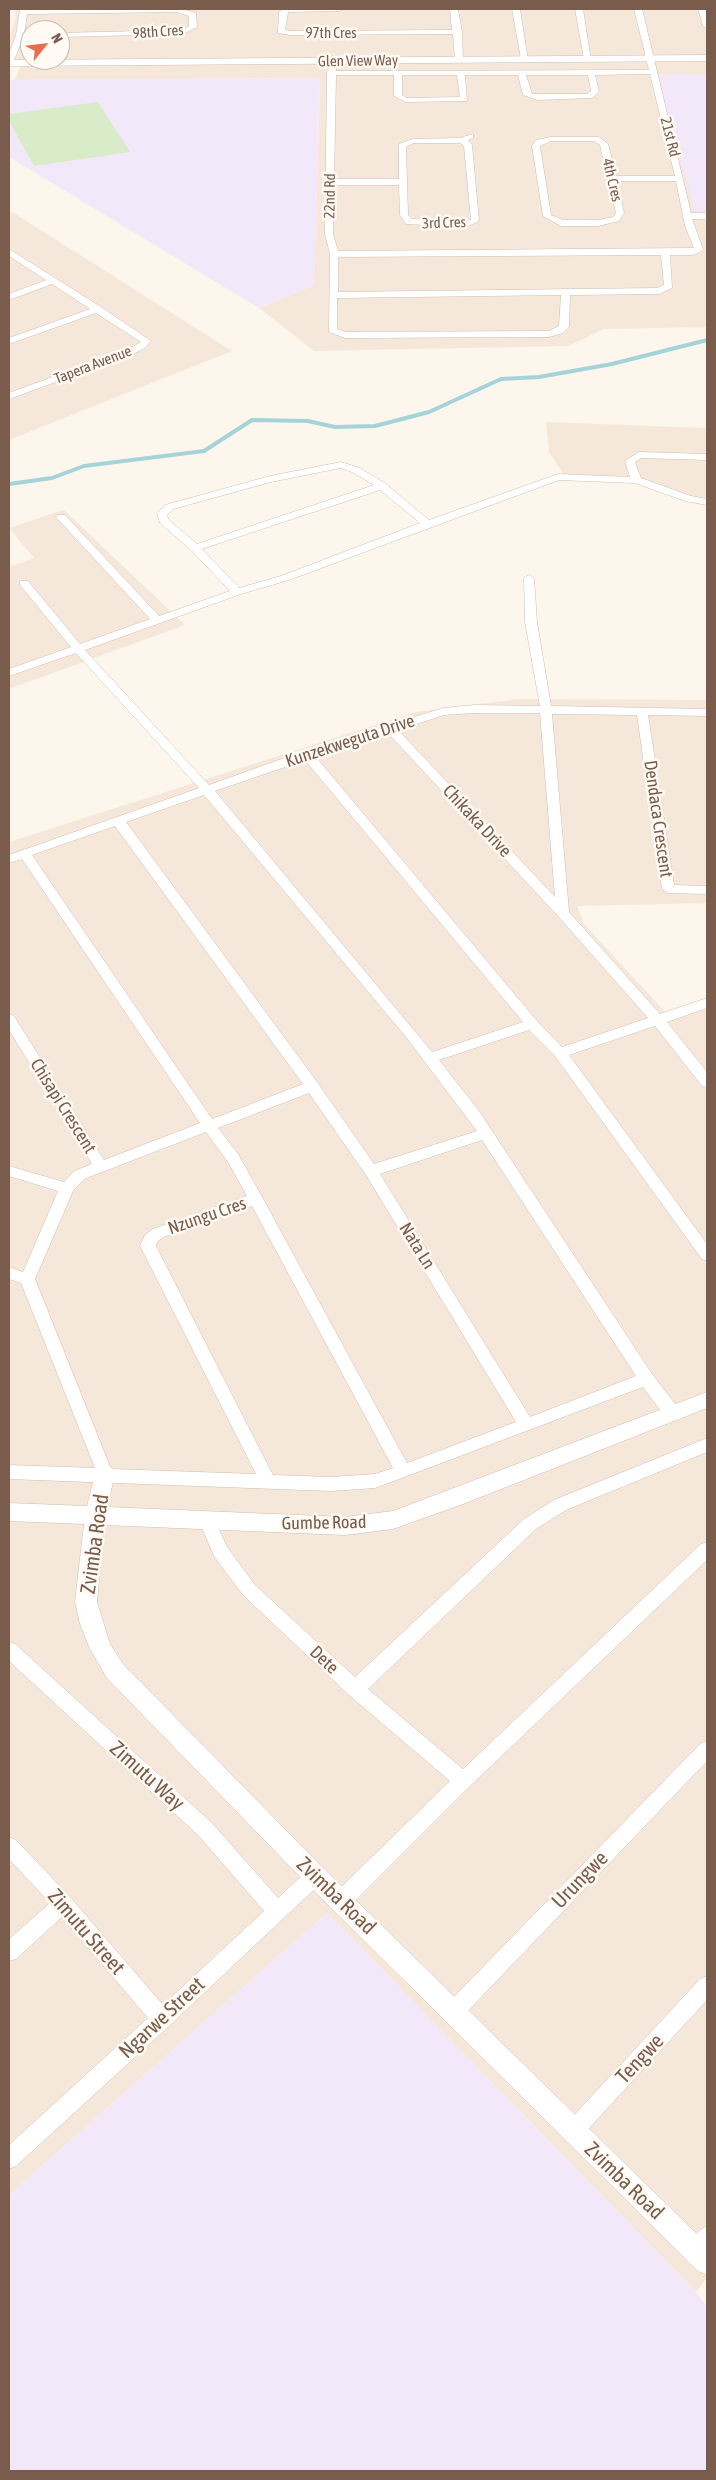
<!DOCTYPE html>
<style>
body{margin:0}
#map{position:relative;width:716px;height:2480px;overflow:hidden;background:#fdf6ec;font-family:"Asap Condensed",sans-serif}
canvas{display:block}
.frame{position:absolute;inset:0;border:10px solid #7a5c4d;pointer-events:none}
.north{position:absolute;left:20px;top:20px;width:50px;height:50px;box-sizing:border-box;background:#fffaf3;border:1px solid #cabbb1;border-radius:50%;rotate:61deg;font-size:14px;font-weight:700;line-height:20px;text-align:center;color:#7a5c4d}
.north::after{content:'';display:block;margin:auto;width:18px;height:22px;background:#e76f51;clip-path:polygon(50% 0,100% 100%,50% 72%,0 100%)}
</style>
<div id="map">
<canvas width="716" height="2480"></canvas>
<div class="frame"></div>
<div class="north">N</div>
</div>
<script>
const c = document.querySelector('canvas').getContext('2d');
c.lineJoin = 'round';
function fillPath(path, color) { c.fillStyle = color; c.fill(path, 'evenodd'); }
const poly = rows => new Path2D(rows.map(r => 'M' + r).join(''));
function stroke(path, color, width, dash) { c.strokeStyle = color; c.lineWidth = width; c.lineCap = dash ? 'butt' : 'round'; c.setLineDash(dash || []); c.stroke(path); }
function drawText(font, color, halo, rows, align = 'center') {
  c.font = font + ' "Asap Condensed",sans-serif'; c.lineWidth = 5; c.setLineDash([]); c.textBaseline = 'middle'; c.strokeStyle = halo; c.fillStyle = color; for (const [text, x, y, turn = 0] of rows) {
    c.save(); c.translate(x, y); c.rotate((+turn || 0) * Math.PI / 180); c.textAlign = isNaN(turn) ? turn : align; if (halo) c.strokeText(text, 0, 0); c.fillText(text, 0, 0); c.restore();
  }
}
fillPath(poly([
 [15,9,707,9,707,327,604,329,568,346,314,351,259,308,314,285,320,78,15,80,23,60,9,60,9,40,16,16],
 [30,30,60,30,60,60,30,60],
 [9,210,232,351,9,440],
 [546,422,707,428,707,500,689,499,644,482,566,478,549,452],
 [64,510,185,625,9,689,9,567,34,558,9,528],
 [519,699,707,700,707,903,577,906,584,924,667,1014,707,1000,707,2278,696,2292,327,1913,9,2195,9,842,416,712]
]), '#f5e8da');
fillPath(poly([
 [657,74,707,74,707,213,697,213,694,208],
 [320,78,314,285,259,308,9,157,9,80],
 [327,1913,696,2292,707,2307,707,2471,9,2471,9,2195]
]), '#f3e8fa');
fillPath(poly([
 [98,102,130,152,34,166,9,121,9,114]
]), '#d8ecc9');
stroke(poly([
 [9,484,52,478,84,466,204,451,252,420,308,421,335,427,375,426,429,412,501,379,539,377,612,364,707,340]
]), '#a5d3da', 4);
const minor = poly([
 [20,9,182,9,196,13,197,27,183,34,60,37,60,33,182,30,189,26,189,16,177,12,27,14,24,35,13,63,9,65,9,54,16,35,20,9],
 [284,9,344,9,340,11,288,12,285,30,290,31,452,30,450,9,458,9,462,32,463,60,459,62,455,60,453,34,290,35,278,33,279,12,284,9],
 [512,9,520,9,528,61,521,59,512,9],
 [575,9,583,9,591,61,584,59,575,9],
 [634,9,642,9,691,213,707,213,707,219,692,219,703,249,702,251,693,255,670,255,672,288,659,294,570,295,569,327,563,333,549,337,345,338,329,332,330,254,325,234,327,73,329,59,336,61,336,71,649,70,634,9],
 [650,74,675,176,616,176,608,144,599,137,551,137,536,140,532,146,543,216,561,226,598,226,619,221,624,213,617,181,676,181,685,226,694,248,338,251,333,234,334,185,399,185,400,215,406,224,466,227,479,221,472,145,468,140,473,138,473,134,460,138,413,139,399,144,399,179,334,179,336,75,394,75,394,96,406,102,467,101,465,75,518,75,523,95,538,100,592,98,599,92,595,75,650,74],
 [402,75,457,75,460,97,407,98,402,95,402,75],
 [526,75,588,75,591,91,587,94,532,94,526,75],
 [551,141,594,141,600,145,616,213,613,217,598,220,563,220,551,215,540,146,551,141],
 [414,143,460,143,464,146,471,220,465,221,412,219,408,215,406,147,414,143],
 [661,255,664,285,657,288,338,292,338,257,661,255],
 [561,295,559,326,549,331,346,332,337,329,337,298,561,295],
 [698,9,706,9,707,28,703,26,698,9],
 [9,249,101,307,151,341,145,348,135,353,9,399,9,393,129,349,141,342,96,313,9,344,9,338,90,309,52,284,9,300,9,294,46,280,9,256,9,249],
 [639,452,707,454,707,460,641,458,635,462,641,478,691,496,707,499,707,505,685,501,635,483,559,480,289,580,241,594,85,650,209,785,287,757,443,708,474,705,540,706,525,622,524,578,529,575,534,578,537,622,551,706,707,709,707,716,648,715,674,885,707,886,707,894,668,893,662,889,637,715,552,714,569,912,660,1014,707,998,707,1008,667,1022,707,1072,707,1087,702,1086,655,1026,569,1055,707,1244,707,1261,702,1259,555,1056,529,1030,439,1060,479,1111,652,1374,679,1409,681,1414,679,1419,673,1421,667,1419,643,1387,375,1488,331,1491,9,1479,9,1465,95,1468,21,1283,9,1279,9,1267,23,1272,58,1191,9,1176,9,1166,64,1182,74,1171,92,1164,9,1030,9,1014,14,1016,104,1160,200,1123,22,859,9,863,9,855,199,788,76,653,9,676,9,669,71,647,20,585,20,581,28,581,80,644,150,619,56,517,57,515,65,515,159,616,230,591,191,550,160,523,157,514,165,505,270,476,341,462,360,468,386,484,429,520,558,474,630,477,625,461,639,452],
 [340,468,352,472,374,485,197,544,169,520,167,515,173,509,271,482,340,468],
 [380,490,420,523,281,576,239,588,202,549,380,490],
 [474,713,540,713,555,897,398,730,444,715,474,713],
 [388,733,558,916,648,1018,562,1047,537,1021,315,756,388,733],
 [305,760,523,1022,432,1052,215,791,305,760],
 [204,795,406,1037,477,1131,374,1164,317,1082,126,822,204,795],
 [115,826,303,1084,212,1119,32,855,115,826],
 [309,1093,366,1175,516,1422,407,1463,261,1195,238,1154,218,1128,309,1093],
 [206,1132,228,1162,247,1196,153,1229,145,1235,140,1246,256,1474,111,1469,35,1279,73,1191,84,1179,206,1132],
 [482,1140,636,1376,530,1417,380,1174,482,1140],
 [252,1206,393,1468,375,1474,331,1477,273,1475,156,1246,157,1242,163,1237,252,1206],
 [707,1438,707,1452,566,1510,536,1529,368,1689,463,1769,701,1544,707,1542,707,1560,469,1787,348,1908,341,1910,334,1908,331,1901,334,1894,450,1781,349,1695,243,1595,214,1556,199,1521,201,1516,207,1514,213,1516,227,1547,255,1585,355,1677,524,1519,554,1500,707,1438],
 [9,1642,15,1644,212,1823,278,1898,308,1870,315,1867,322,1870,324,1876,322,1882,169,2026,16,2166,9,2169,9,2145,148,2018,62,1917,16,1959,9,1961,9,1939,50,1903,9,1859,9,1837,16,1840,70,1897,163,2005,264,1911,198,1835,9,1661,9,1642],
 [707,1741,707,1761,461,2018,454,2021,447,2018,444,2011,447,2004,701,1743,707,1741],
 [707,1976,707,2000,580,2138,573,2141,566,2138,563,2131,566,2124,700,1979,707,1976],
 [707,2226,707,2252,695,2260,688,2256,684,2249,688,2242,700,2230,707,2226]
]);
const tertiary = poly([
 [707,55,707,61,9,66,9,60,707,55],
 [707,1392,707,1408,463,1504,393,1529,345,1535,104,1525,97,1602,110,1644,123,1664,323,1868,707,2244,707,2275,698,2271,307,1884,107,1678,90,1649,80,1624,75,1602,84,1524,9,1521,9,1503,87,1506,95,1474,98,1468,105,1465,112,1468,115,1474,107,1507,345,1517,393,1511,707,1392]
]);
stroke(minor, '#d1beb0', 1);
stroke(tertiary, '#d1beb0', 1);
fillPath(minor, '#fff');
fillPath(tertiary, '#fff');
drawText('15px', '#7a5c4d', '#fffaf3', [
 ["98th Cres",158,32,-4],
 ["97th Cres",331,33],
 ["Glen View Way",358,61,-1],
 ["21st Rd",670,137,76],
 ["4th Cres",612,180,77],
 ["22nd Rd",330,196,-89],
 ["3rd Cres",444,223,-2],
 ["Tapera Avenue",93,365,-21]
]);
drawText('18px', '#7a5c4d', '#fffaf3', [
 ["Kunzekweguta Drive",350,741,-18],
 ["Dendaca Crescent",658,819,82],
 ["Chikaka Drive",477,821,47],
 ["Chisapi Crescent",63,1106,58],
 ["Nzungu Cres",207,1216,-19],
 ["Nata Ln",417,1246,58],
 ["Gumbe Road",324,1523,-1],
 ["Dete",324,1660,43]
]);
drawText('21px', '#7a5c4d', '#fffaf3', [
 ["Zvimba Road",95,1544,-82],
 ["Zimutu Way",147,1776,42],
 ["Urungwe",580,1880,-46],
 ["Zvimba Road",336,1896,44],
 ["Zimutu Street",86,1932,49],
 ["Ngarwe Street",162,2018,-43],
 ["Tengwe",640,2059,-47],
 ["Zvimba Road",624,2181,44]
]);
</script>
